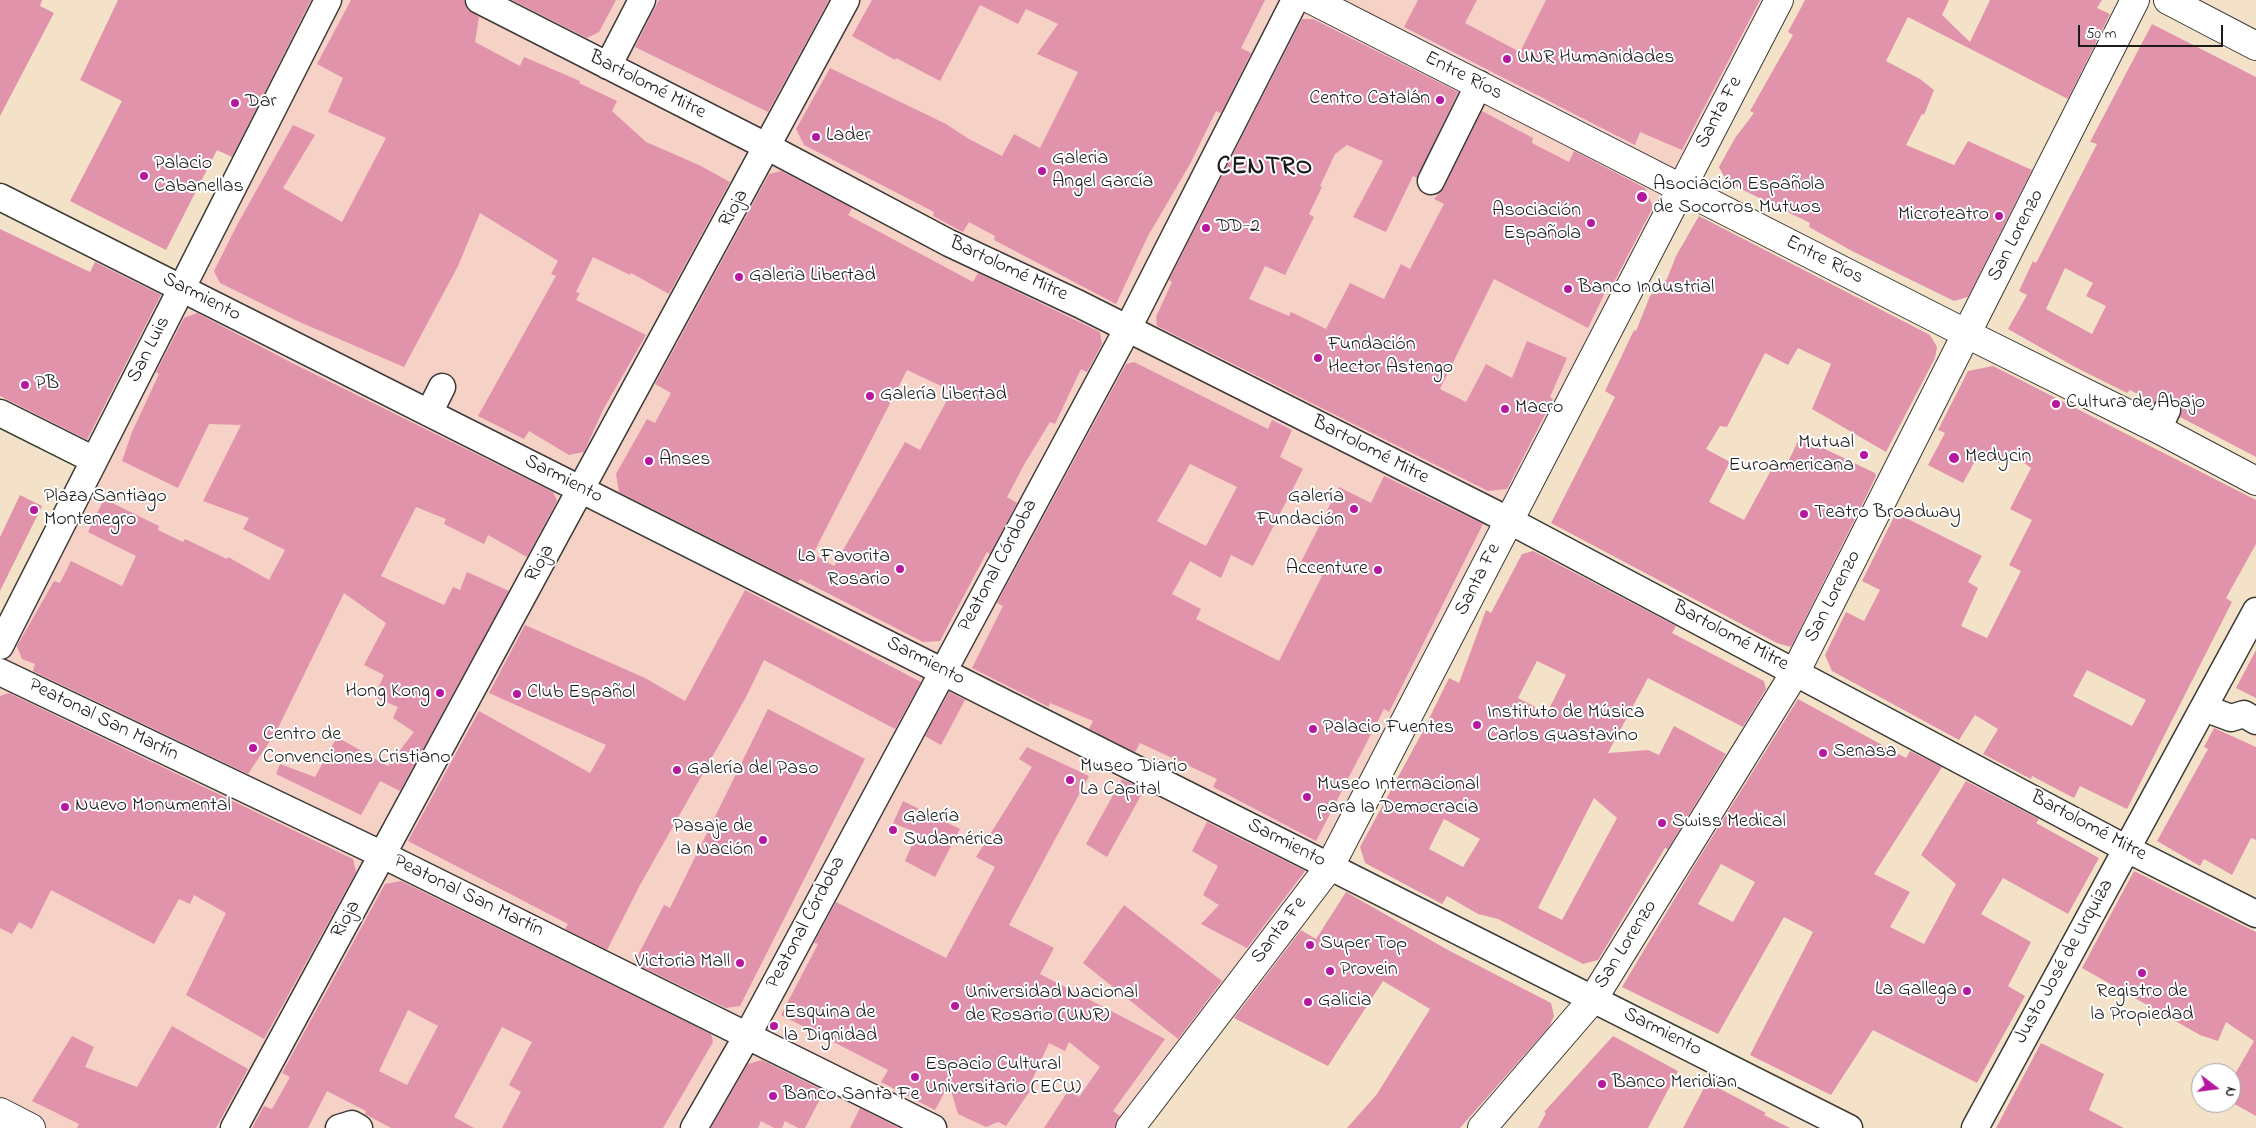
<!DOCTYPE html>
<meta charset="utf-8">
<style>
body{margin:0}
#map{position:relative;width:2256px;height:1128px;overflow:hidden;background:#f4e2c8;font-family:"Indie Flower",sans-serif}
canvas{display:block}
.north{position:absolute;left:2191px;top:1063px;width:50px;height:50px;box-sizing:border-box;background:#fff;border:1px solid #a4a4a4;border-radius:50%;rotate:105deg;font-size:14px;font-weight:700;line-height:20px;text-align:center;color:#1c1c1c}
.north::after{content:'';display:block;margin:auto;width:18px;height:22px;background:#b5179e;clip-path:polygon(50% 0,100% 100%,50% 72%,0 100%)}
.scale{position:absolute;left:2078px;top:25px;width:145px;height:22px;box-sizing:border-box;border:2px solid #1c1c1c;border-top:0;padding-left:6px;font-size:15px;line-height:18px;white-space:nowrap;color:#1c1c1c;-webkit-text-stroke:4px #fff;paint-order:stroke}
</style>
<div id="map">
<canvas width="2256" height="1128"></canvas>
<div class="north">N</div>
<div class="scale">50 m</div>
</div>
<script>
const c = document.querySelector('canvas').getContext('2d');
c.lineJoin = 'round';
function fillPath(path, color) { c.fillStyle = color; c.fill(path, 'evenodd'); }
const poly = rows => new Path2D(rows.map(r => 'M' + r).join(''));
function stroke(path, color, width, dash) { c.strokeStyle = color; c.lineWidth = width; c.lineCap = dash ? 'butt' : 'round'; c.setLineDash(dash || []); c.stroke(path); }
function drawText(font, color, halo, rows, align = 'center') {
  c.font = font + ' "Indie Flower",sans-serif'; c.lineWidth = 4; c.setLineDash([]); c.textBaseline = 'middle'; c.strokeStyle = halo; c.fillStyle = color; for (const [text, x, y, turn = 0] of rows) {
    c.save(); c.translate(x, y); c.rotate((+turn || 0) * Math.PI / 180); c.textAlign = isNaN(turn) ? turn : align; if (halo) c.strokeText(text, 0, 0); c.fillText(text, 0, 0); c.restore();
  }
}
fillPath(poly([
 [328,0,1779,0,1330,866,1130,1128,0,1128,0,646]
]), '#f6d1c6');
fillPath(poly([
 [0,0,42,0,40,6,54,13,0,116],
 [118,0,311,0,232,157,217,150,166,250,70,201,122,101,80,80],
 [351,0,464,0,467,9,479,17,475,42,520,66,524,57,580,81,579,83,617,101,612,111,646,142,699,165,730,182,669,294,631,273,630,275,593,257,576,292,580,293,576,300,646,335,603,410,584,452,569,455,529,431,524,439,478,416,556,276,551,274,558,261,480,213,458,266,404,367,295,320,220,283,214,271,237,225,293,125,315,135,283,188,342,222,386,138,328,112,343,78,317,64],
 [512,0,616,0,599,32,587,38],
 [659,0,829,0,768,112,635,47],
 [872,0,1265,0,1241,48,1251,53,1223,109,1220,113,1216,111,1190,164,1148,236,1116,304,994,240,995,236,969,222,963,232,933,216,934,212,804,145,796,129,830,68,946,124,969,139,1002,156,1014,134,1040,148,1078,72,1037,54,1058,24,1026,9,1018,24,980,5,940,81,896,58,895,60,852,36],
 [1418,0,1477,0,1465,23,1520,52,1546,0,1760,0,1682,150,1640,132,1635,145,1404,27],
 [1805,0,1949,0,1942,15,1970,42,1990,0,2102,0,2097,8,2110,14,2068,99,1908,17,1886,61,1920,79,1934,90,1924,115,1922,114,1906,145,1954,165,1968,141,2032,170,1968,297,1954,301,1852,251,1809,227,1810,223,1727,182,1719,167,1735,138,1754,113,1750,111,1793,35,1788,32],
 [1302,19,1313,19,1458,92,1417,178,1413,176,1386,232,1353,217,1383,161,1347,145,1335,154,1320,186,1322,187,1309,214,1314,217,1285,275,1265,266,1249,299,1289,316,1291,312,1326,329,1350,283,1384,299,1401,264,1410,269,1444,204,1434,199,1444,188,1482,111,1533,138,1532,143,1569,162,1574,151,1645,188,1653,207,1614,282,1610,282,1588,328,1494,279,1440,389,1466,402,1486,364,1512,378,1527,341,1567,358,1550,397,1553,399,1507,489,1488,491,1157,326,1156,317,1172,282,1169,280],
 [2152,24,2256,77,2256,457,2180,417,2182,408,2179,401,2174,397,2165,395,2154,403,2130,390,2127,393,2075,367,2008,329,2027,295,2019,291,2033,261,2036,263,2097,144,2090,142],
 [2065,268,2093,283,2086,296,2106,306,2092,334,2046,309],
 [781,171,852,208,848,215,973,282,978,273,1100,332,1102,344,1087,372,1081,369,1055,424,1050,422,1025,463,1007,497,1017,503,990,554,987,552,940,641,923,642,800,579,798,582,619,492,616,474,647,419,655,423,671,393,655,384,769,174],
 [907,370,952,391,920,450,905,442,834,566,813,554],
 [1699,216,1930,335,1937,347,1935,358,1886,452,1812,409,1831,364,1798,348,1788,365,1765,353,1727,427,1720,426,1706,449,1730,462,1709,502,1744,520,1776,461,1786,466,1800,437,1875,473,1876,476,1861,507,1791,647,1777,643,1551,523,1615,397,1605,391,1634,330,1636,331,1650,296,1667,279,1676,256],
 [0,229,90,272,95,262,161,295,87,440,0,396],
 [197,313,294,364,553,492,557,501,527,557,488,535,484,544,444,524,446,519,416,507,381,576,444,605,453,587,460,590,467,572,509,591,400,791,380,781,361,815,276,774,280,764,315,777,337,737,388,766,414,732,393,718,398,707,374,697,384,675,364,665,386,623,344,593,276,732,248,774,33,671,35,664,22,659,17,646,54,581,60,583,71,561,122,586,136,556,88,532,104,499,159,526,158,530,183,542,185,539,227,559,228,557,269,580,285,550,243,529,249,518,203,501,241,425,209,424,178,488,122,461,132,432,159,374,156,372,184,318],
 [1134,362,1268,429,1272,420,1292,430,1280,457,1303,469,1253,566,1231,555,1221,578,1190,561,1172,594,1201,609,1196,619,1279,661,1322,576,1300,564,1339,487,1371,503,1384,476,1483,524,1389,712,1384,709,1316,841,1213,787,1217,779,1140,743,1135,752,1089,729,1093,721,1050,703,1049,707,972,668,1003,606,997,603,1126,364],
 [1190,464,1237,487,1206,546,1157,521],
 [1993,366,2256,500,2256,544,2226,598,2232,602,2127,809,2080,786,2074,798,2032,776,2031,779,1983,754,1998,729,1975,715,1959,740,1832,671,1825,655,1846,612,1864,621,1880,590,1862,581,1896,513,1982,556,1968,582,1978,588,1961,626,1987,638,2021,571,2009,565,2032,520,2010,509,2031,468,2007,451,1999,463,1980,452,1963,483,1928,465,1945,433,1938,430,1968,371],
 [2087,670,2146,700,2132,726,2073,696],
 [20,495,42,506,0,591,0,537],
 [1533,551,1676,626,1672,633,1764,681,1766,689,1743,727,1648,678,1608,753,1648,750,1659,755,1674,726,1726,754,1668,849,1665,848,1598,960,1583,964,1498,919,1478,914,1447,896,1442,904,1365,863,1360,847,1423,731,1449,678,1459,683,1486,610,1491,613,1522,554],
 [1537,661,1566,675,1547,713,1518,698],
 [1594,798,1617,818,1562,920,1538,908],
 [1444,819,1480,839,1463,867,1429,849],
 [745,590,921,682,895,729,764,660,746,697,640,885,607,950,565,929,568,924,408,841,479,711,590,773,606,745,489,693,525,625,645,678,685,701],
 [2256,650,2256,698,2236,688],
 [949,692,965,700,941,745,925,736],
 [9,693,353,859,356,872,264,1039,186,995,226,913,194,895,190,904,179,899,154,944,51,890,32,929,19,922,12,934,0,928,0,696],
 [1798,699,1906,758,1910,751,1942,767,1874,874,1910,892,1890,927,1924,944,1956,884,1921,855,1966,781,2039,819,2036,823,2099,858,2068,914,2003,878,1981,914,2031,942,2008,986,2025,996,1977,1083,1873,1030,1831,1095,1750,1055,1813,932,1784,917,1718,1034,1622,987,1696,863],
 [1721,864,1755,882,1733,922,1698,904],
 [768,709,865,759,740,1006,726,1008,634,963,664,905,670,908],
 [2214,728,2256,747,2256,840,2251,838,2232,875,2204,859,2200,866,2157,841,2208,749,2204,747],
 [1027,747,1089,776,1009,925,1054,948,1040,974,1165,1039,1113,1111,1120,1116,1115,1128,1044,1128,1070,1088,1079,1097,1100,1067,1069,1042,1065,1051,1049,1043,1032,1080,1036,1082,1006,1126,998,1122,986,1127,958,1114,949,1084,935,1110,881,1082,888,1070,781,1015,818,944,814,943,836,902,946,958,995,867,976,857,1032,767,1019,759],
 [1122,779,1144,790,1107,857,1086,844],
 [903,801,960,829,935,877,905,861,917,833,893,823],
 [1207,822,1305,871,1247,948,1201,924,1219,905,1203,895,1218,866,1192,851],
 [2134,871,2256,932,2256,1116,2231,1102,2231,1081,2254,1041,2226,1022,2218,1041,2200,1035,2082,968],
 [401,881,711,1034,713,1042,663,1128,502,1128,521,1092,509,1085,532,1042,502,1027,454,1117,474,1128,391,1128,365,1114,366,1111,327,1091,308,1128,252,1128,264,1106,272,1109,290,1077,282,1073,385,884],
 [408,1010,438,1026,407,1085,379,1071],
 [1346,892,1448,950,1551,1003,1554,1016,1549,1027,1460,1128,1347,1128,1377,1094,1430,1009,1383,981,1328,1066,1234,1018,1301,930,1316,939],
 [1124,905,1222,981,1178,1039,1083,963],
 [172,1026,248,1069,216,1128,77,1128,79,1124,32,1101,72,1036,94,1047,85,1067,137,1087],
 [1613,1036,1678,1071,1648,1128,1538,1128,1546,1113,1544,1112],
 [2041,1043,2104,1074,2089,1110,2124,1128,1996,1128],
 [762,1060,824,1091,805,1128,798,1128,785,1121,782,1128,774,1128,761,1121,758,1128,711,1128,748,1064],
 [1707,1082,1766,1113,1764,1115,1790,1128,1683,1128],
 [860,1108,899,1128,850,1128]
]), '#e293ac');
const minor = poly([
 [479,0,768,147,949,243,1079,304,1510,521,2127,849,2256,914],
 [608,66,642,0],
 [1431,181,1479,84],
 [0,197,1849,1128],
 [0,413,94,460],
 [429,413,442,387],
 [2158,429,2167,410],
 [0,646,328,0],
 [0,672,383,855,933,1128],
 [2204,708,2231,718,2244,714,2256,721],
 [234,1128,846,0],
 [339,1128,352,1124,359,1128],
 [694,1128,747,1036,1128,328,1295,0],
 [1975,1128,2256,611]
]);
const major = poly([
 [1312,0,1967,334,2158,429,2256,481],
 [2168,0,2256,46],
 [0,1112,31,1128],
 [1130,1128,1330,866,1779,0],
 [1482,1128,1593,999,1796,671,2135,0]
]);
stroke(minor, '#3c3a36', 29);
stroke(major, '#3c3a36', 30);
stroke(minor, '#fff', 26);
stroke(major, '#fff', 28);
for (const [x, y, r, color] of [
 [1507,59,5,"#b5179e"],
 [1440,100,5,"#b5179e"],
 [235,103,5,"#b5179e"],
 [816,137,5,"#b5179e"],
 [1042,171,5,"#b5179e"],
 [144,176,5,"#b5179e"],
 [1642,197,6,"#b5179e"],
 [1999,216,5,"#b5179e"],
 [1591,223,5,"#b5179e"],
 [1206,228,5,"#b5179e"],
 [739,277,5,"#b5179e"],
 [1568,289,5,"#b5179e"],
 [1318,358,5,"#b5179e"],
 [25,385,5,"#b5179e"],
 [870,396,5,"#b5179e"],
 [2056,404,5,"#b5179e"],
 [1505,409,5,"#b5179e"],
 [1864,455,5,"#b5179e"],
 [1954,458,6,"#b5179e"],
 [649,461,5,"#b5179e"],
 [1354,509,5,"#b5179e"],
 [34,510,5,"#b5179e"],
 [1804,514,5,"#b5179e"],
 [900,569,5,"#b5179e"],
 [1378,570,5,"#b5179e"],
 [440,693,5,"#b5179e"],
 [517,694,5,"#b5179e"],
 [1477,725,5,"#b5179e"],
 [1313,729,5,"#b5179e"],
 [253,748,5,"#b5179e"],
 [1823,753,5,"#b5179e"],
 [677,770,5,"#b5179e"],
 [1070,780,5,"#b5179e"],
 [1307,797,5,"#b5179e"],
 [65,807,5,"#b5179e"],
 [1662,823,5,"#b5179e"],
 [893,830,5,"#b5179e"],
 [763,840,5,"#b5179e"],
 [1310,945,5,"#b5179e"],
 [740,963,5,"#b5179e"],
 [1330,971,5,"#b5179e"],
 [2142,973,5,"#b5179e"],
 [1967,991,5,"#b5179e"],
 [1308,1002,5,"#b5179e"],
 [955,1006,5,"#b5179e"],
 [774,1026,5,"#b5179e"],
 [915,1077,5,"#b5179e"],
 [1602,1084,5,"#b5179e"],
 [773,1096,5,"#b5179e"]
]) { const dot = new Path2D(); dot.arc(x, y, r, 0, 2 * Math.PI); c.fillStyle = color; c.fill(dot); stroke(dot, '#fff', 2); }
drawText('20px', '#1c1c1c', '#fff', [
 ["UNR Humanidades",1517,59],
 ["Centro Catalán",1430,100,"right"],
 ["Dar",245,103],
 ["Lader",826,137],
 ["Galeria",1052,160],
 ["Angel García",1052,183],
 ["Palacio",154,165],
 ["Cabanellas",154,188],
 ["Asociación Española",1653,186],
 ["de Socorros Mutuos",1653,209],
 ["Asociación",1581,212,"right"],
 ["Española",1581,235,"right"],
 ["Microteatro",1989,216,"right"],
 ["DD-2",1216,228],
 ["Galeria Libertad",749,277],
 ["Banco Industrial",1578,289],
 ["Fundación",1328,346],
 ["Hector Astengo",1328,369],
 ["PB",35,385],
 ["Galería Libertad",880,396],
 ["Cultura de Abajo",2066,404],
 ["Macro",1515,409],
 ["Mutual",1854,444,"right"],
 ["Euroamericana",1854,467,"right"],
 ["Medycin",1965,458],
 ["Anses",659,461],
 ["Plaza Santiago",44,498],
 ["Montenegro",44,521],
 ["Galería",1344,498,"right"],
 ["Fundación",1344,521,"right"],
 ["Teatro Broadway",1814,514],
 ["La Favorita",890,558,"right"],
 ["Rosario",890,581,"right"],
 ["Accenture",1368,570,"right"],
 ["Hong Kong",430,693,"right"],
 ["Club Español",527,694],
 ["Instituto de Música",1487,714],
 ["Carlos Guastavino",1487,737],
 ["Palacio Fuentes",1323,729],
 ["Centro de",263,736],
 ["Convenciones Cristiano",263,759],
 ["Senasa",1833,753],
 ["Museo Diario",1080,768],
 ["La Capital",1080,791],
 ["Galería del Paso",687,770],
 ["Museo Internacional",1317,786],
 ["para la Democracia",1317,809],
 ["Nuevo Monumental",75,807],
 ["Galería",903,818],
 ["Sudamérica",903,841],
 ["Swiss Medical",1672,823],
 ["Pasaje de",753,828,"right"],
 ["la Nación",753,851,"right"],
 ["Super Top",1320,945],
 ["Victoria Mall",730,963,"right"],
 ["Provein",1340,971],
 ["La Gallega",1957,991,"right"],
 ["Registro de",2142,993,"center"],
 ["la Propiedad",2142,1016,"center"],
 ["Universidad Nacional",965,994],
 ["de Rosario (UNR)",965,1017],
 ["Galicia",1318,1002],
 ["Esquina de",784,1014],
 ["la Dignidad",784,1037],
 ["Espacio Cultural",925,1066],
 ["Universitario (ECU)",925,1089],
 ["Banco Meridian",1612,1084],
 ["Banco Santa Fe",783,1096]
], 'left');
drawText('20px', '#1c1c1c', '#fff', [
 ["Entre Ríos",1463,77,27],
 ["Bartolomé Mitre",647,86,27],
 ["Santa Fe",1720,113,-62],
 ["Rioja",735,209,-61],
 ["San Lorenzo",2017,236,-63],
 ["Entre Ríos",1824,261,27],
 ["Bartolomé Mitre",1008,270,25],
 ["Sarmiento",201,298,27],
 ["San Luis",150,350,-63],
 ["Bartolomé Mitre",1370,451,27],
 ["Sarmiento",563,480,27],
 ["Rioja",541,564,-61],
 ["Peatonal Córdoba",999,566,-62],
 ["Santa Fe",1479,580,-63],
 ["San Lorenzo",1834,597,-63],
 ["Bartolomé Mitre",1730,637,28],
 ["Sarmiento",925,662,27],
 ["Peatonal San Martín",103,721,26],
 ["Bartolomé Mitre",2088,827,28],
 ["Sarmiento",1286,844,27],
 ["Peatonal San Martín",468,897,26],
 ["Rioja",347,920,-61],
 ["Peatonal Córdoba",807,923,-62],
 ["Santa Fe",1280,931,-53],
 ["San Lorenzo",1627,945,-58],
 ["Justo José de Urquiza",2065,962,-61],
 ["Sarmiento",1662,1033,27]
]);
c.letterSpacing = '1px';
drawText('bold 25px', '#1c1c1c', '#fff', [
 ["CENTRO",1265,169]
]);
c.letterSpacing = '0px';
</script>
